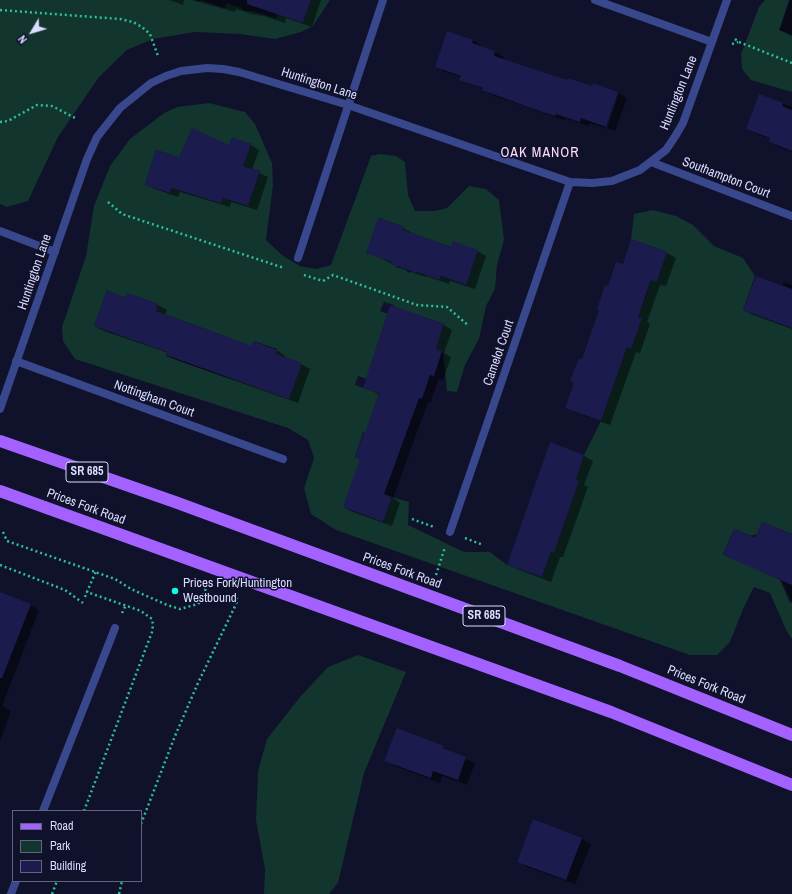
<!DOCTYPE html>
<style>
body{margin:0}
#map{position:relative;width:792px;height:894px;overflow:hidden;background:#10112b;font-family:"Archivo Narrow",sans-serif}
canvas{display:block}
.legend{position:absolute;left:12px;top:810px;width:130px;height:72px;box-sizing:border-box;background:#10112b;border:1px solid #616380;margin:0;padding:5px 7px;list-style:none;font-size:12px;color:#daddff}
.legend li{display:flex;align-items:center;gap:8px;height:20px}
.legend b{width:20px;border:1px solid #616380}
.north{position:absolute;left:12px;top:12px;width:40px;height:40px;-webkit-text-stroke:3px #10112b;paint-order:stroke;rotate:232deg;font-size:11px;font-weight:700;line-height:16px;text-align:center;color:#daddff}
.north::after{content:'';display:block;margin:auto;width:14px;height:18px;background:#daddff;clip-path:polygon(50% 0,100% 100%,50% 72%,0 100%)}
</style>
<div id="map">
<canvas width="792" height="894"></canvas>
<ul class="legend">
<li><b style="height:5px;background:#a361ff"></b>Road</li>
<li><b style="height:11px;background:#12352d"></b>Park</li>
<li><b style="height:11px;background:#1b1b4d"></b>Building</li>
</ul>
<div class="north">N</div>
</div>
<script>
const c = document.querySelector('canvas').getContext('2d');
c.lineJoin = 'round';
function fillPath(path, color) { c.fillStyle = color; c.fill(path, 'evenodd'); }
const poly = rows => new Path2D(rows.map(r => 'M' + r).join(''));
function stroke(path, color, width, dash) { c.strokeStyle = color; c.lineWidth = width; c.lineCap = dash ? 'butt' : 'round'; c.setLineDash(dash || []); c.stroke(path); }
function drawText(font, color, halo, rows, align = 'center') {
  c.font = font + ' "Archivo Narrow",sans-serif'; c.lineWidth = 3; c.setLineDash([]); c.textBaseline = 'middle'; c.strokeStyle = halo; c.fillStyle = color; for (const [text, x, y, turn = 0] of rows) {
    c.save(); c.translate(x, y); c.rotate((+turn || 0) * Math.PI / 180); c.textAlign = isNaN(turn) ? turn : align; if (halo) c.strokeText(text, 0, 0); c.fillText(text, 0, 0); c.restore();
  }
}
fillPath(poly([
 [0,0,195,0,200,2,201,0,225,8,227,3,236,7,236,6,242,8,242,9,246,11,252,11,276,18,277,14,303,23,311,0,330,0,313,26,301,32,275,39,240,34,195,32,153,39,127,50,99,77,58,137,28,201,7,207,0,204],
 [765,0,789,0,779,30,792,35,792,92,751,80,742,69,741,54,759,7],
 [209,103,245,112,255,124,272,163,273,185,266,240,283,256,300,266,316,269,331,265,371,156,380,154,396,156,405,162,408,195,415,211,435,211,447,208,469,186,486,189,499,200,504,240,497,265,495,289,486,306,479,339,465,365,457,392,447,391,443,352,436,349,444,324,412,313,369,434,363,432,355,457,360,459,356,484,347,509,383,522,392,497,409,502,408,525,464,552,490,552,507,565,542,577,551,552,554,553,579,481,576,480,584,455,601,421,610,396,607,395,618,372,627,347,631,349,632,322,645,299,653,275,659,277,667,252,631,239,634,214,653,210,676,216,693,225,714,246,743,258,755,276,743,310,792,328,792,534,762,522,757,534,751,536,734,529,723,554,766,573,777,573,790,603,792,602,792,639,787,632,770,593,754,587,743,609,730,642,717,655,690,655,336,530,311,514,304,488,314,458,308,440,288,428,75,359,63,341,62,327,86,256,94,206,110,166,130,139,164,113,177,107],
 [232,138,251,144,249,150,230,143],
 [156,150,181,158,234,163,260,171,248,206,223,198,196,195,196,196,171,188,170,193,145,185],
 [379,218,404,227,403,230,451,247,466,285,441,276,440,280,417,272,416,273,412,271,410,273,406,271,407,270,396,267,396,265,391,264,392,262,367,253],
 [107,291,132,300,133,295,158,304,156,311,227,337,251,348,254,341,277,349,276,354,301,363,235,378,234,380,166,356,167,352,121,329,119,335,94,326],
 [384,302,394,305,391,315,380,311],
 [358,376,367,379,364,388,355,385],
 [358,655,406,672,364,773,338,883,329,894,264,894,265,869,256,820,258,771,267,739,300,697,328,667]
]), '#12352d');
fillPath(poly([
 [169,0,184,0,183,5],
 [192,0,321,0,312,27,286,18,285,23,261,15,261,16,255,14,255,15,236,9,235,12],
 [790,0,792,0,792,36,780,30],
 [473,40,481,46,481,48,495,52,504,57,503,60,568,82,593,87,594,84,618,93,617,93,605,128,590,123,589,126,565,118,564,120,492,95,484,89,469,84,461,79,461,77,445,72,436,66],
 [619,93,627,98,615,131,607,128],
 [760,95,792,107,792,152,779,147,770,142,771,139,756,134,747,129],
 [233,139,251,145,259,150,252,170,268,177,257,210,231,202,230,207,180,192,178,197,155,189,146,184,179,158,230,146],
 [403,228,412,233,412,234,452,249,477,251,486,256,475,289,450,281,449,284,426,276,425,277,401,268,368,252],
 [632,241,667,253,676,258,666,286,660,285,647,322,650,324,640,353,636,352,610,425,575,412,566,407,608,287,623,265],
 [784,282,792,285,792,329,753,315,744,310,782,286],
 [127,299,158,305,167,310,165,315,252,347,277,350,285,356,285,358,301,364,310,369,298,403,176,360,167,355,168,353,104,331,95,326],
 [391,306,444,325,452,330,444,353,451,357,443,380,439,379,430,403,428,402,393,498,400,503,392,526,353,512,345,507,361,459,366,434,380,395,364,387],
 [550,444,584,456,593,461,584,485,588,487,563,557,560,557,551,582,517,569,508,564],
 [792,535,792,602,782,581,724,554,755,539],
 [0,593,30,605,39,610,2,706,11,711,0,741],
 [443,747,452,753,475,763,467,785,442,776,440,783,395,766,386,760],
 [582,839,591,844,575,884,527,867,519,862]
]), '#0007');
fillPath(poly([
 [247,0,311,0,303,23,247,4],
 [447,31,473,40,472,43,495,51,494,56,567,80,568,78,592,86,593,83,618,92,606,127,581,118,580,122,556,114,555,116,531,108,482,90,483,88,459,80,461,76,435,67],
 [759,94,783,103,782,106,792,110,792,151,769,142,770,138,746,129],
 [192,128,229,145,232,138,251,144,243,166,260,171,248,206,223,198,221,203,171,188,170,193,145,185,156,150,179,157],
 [378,218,404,227,403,230,451,247,453,241,478,250,466,285,441,276,440,280,417,272,416,273,391,264,392,262,366,253],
 [631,239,667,252,657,282,651,280,638,317,642,318,631,349,627,347,601,421,565,408,574,383,570,381,579,358,582,359,599,310,597,309,605,285,608,286,616,262,623,264],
 [756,276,792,289,792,328,743,310],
 [107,290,126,298,127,293,158,304,156,311,252,346,253,341,277,350,276,354,302,363,289,399,166,355,167,352,94,326],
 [390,305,444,324,436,349,442,351,434,376,430,375,422,399,419,398,384,494,392,497,383,522,343,507,360,459,355,457,364,432,365,433,379,393,363,388],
 [550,442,584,455,576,480,579,481,554,553,551,552,542,577,507,565],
 [762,522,792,534,792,585,723,555,734,529,755,538],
 [0,592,31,604,2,678,0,678],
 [397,728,444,746,443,748,466,757,458,780,433,771,431,778,384,761],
 [533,819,582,838,566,880,517,862]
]), '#1b1b4d');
stroke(poly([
 [0,10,120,19,133,22,142,27,150,34,158,56],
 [735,39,739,42,792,63],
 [732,44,738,42],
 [0,122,8,121,37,105,52,106,77,119],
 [108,202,122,214,284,268],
 [304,275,323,281,333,275,417,305,447,307,469,326],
 [412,519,434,527],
 [3,532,7,541,115,579,131,589,167,605,180,609,198,604,202,599,206,588],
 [465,538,483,545],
 [0,565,65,590,83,603],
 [436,575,445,547],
 [85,597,87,592],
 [122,613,126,605],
 [84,811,152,632,153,625,152,619,141,611,87,592,96,571],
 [141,824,175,736,198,683,238,600,236,598],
 [52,894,57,881],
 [119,894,122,881]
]), '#2bc19a', 2.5, [2, 3]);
stroke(poly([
 [298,258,383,0],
 [43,811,115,628],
 [11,894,16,881]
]), '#39478c', 8);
stroke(poly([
 [595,0,712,42],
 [651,162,792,216],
 [0,231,55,252],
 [16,361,283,459],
 [0,409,87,159,97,137,120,108,151,83,166,76,181,71,207,68,223,69,239,72,348,105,570,182,592,183,612,181,640,170,666,150,676,135,683,123,727,0],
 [450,532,570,182]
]), '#39478c', 8);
stroke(poly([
 [0,441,175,502,620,666,792,735],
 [0,491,611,712,792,785]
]), '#a361ff', 12);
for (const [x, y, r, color] of [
 [175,591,4,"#06ffe5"]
]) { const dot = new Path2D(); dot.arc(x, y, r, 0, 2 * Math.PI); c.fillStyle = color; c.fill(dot); stroke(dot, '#10112b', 1.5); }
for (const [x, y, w] of [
 [87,472,42],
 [484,616,42]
]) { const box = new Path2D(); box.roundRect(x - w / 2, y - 10, w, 20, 3); c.fillStyle = '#10112b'; c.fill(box); stroke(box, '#daddff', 1); }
drawText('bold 12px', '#daddff', null, [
 ["SR 685",87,472],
 ["SR 685",484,616]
]);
drawText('13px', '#daddff', '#10112b', [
 ["Huntington Lane",319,84,18],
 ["Huntington Lane",679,93,-68],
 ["Southampton Court",726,178,21],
 ["Huntington Lane",35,272,-71],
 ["Camelot Court",499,353,-71],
 ["Nottingham Court",154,399,20],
 ["Prices Fork Road",86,507,20],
 ["Prices Fork Road",402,571,20],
 ["Prices Fork Road",706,685,22]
]);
drawText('13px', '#daddff', '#10112b', [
 ["Prices Fork/Huntington",183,584],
 ["Westbound",183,599]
], 'left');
c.letterSpacing = '1px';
drawText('14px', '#ffdcf9', '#10112b', [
 ["OAK MANOR",540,153]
]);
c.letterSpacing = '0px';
</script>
